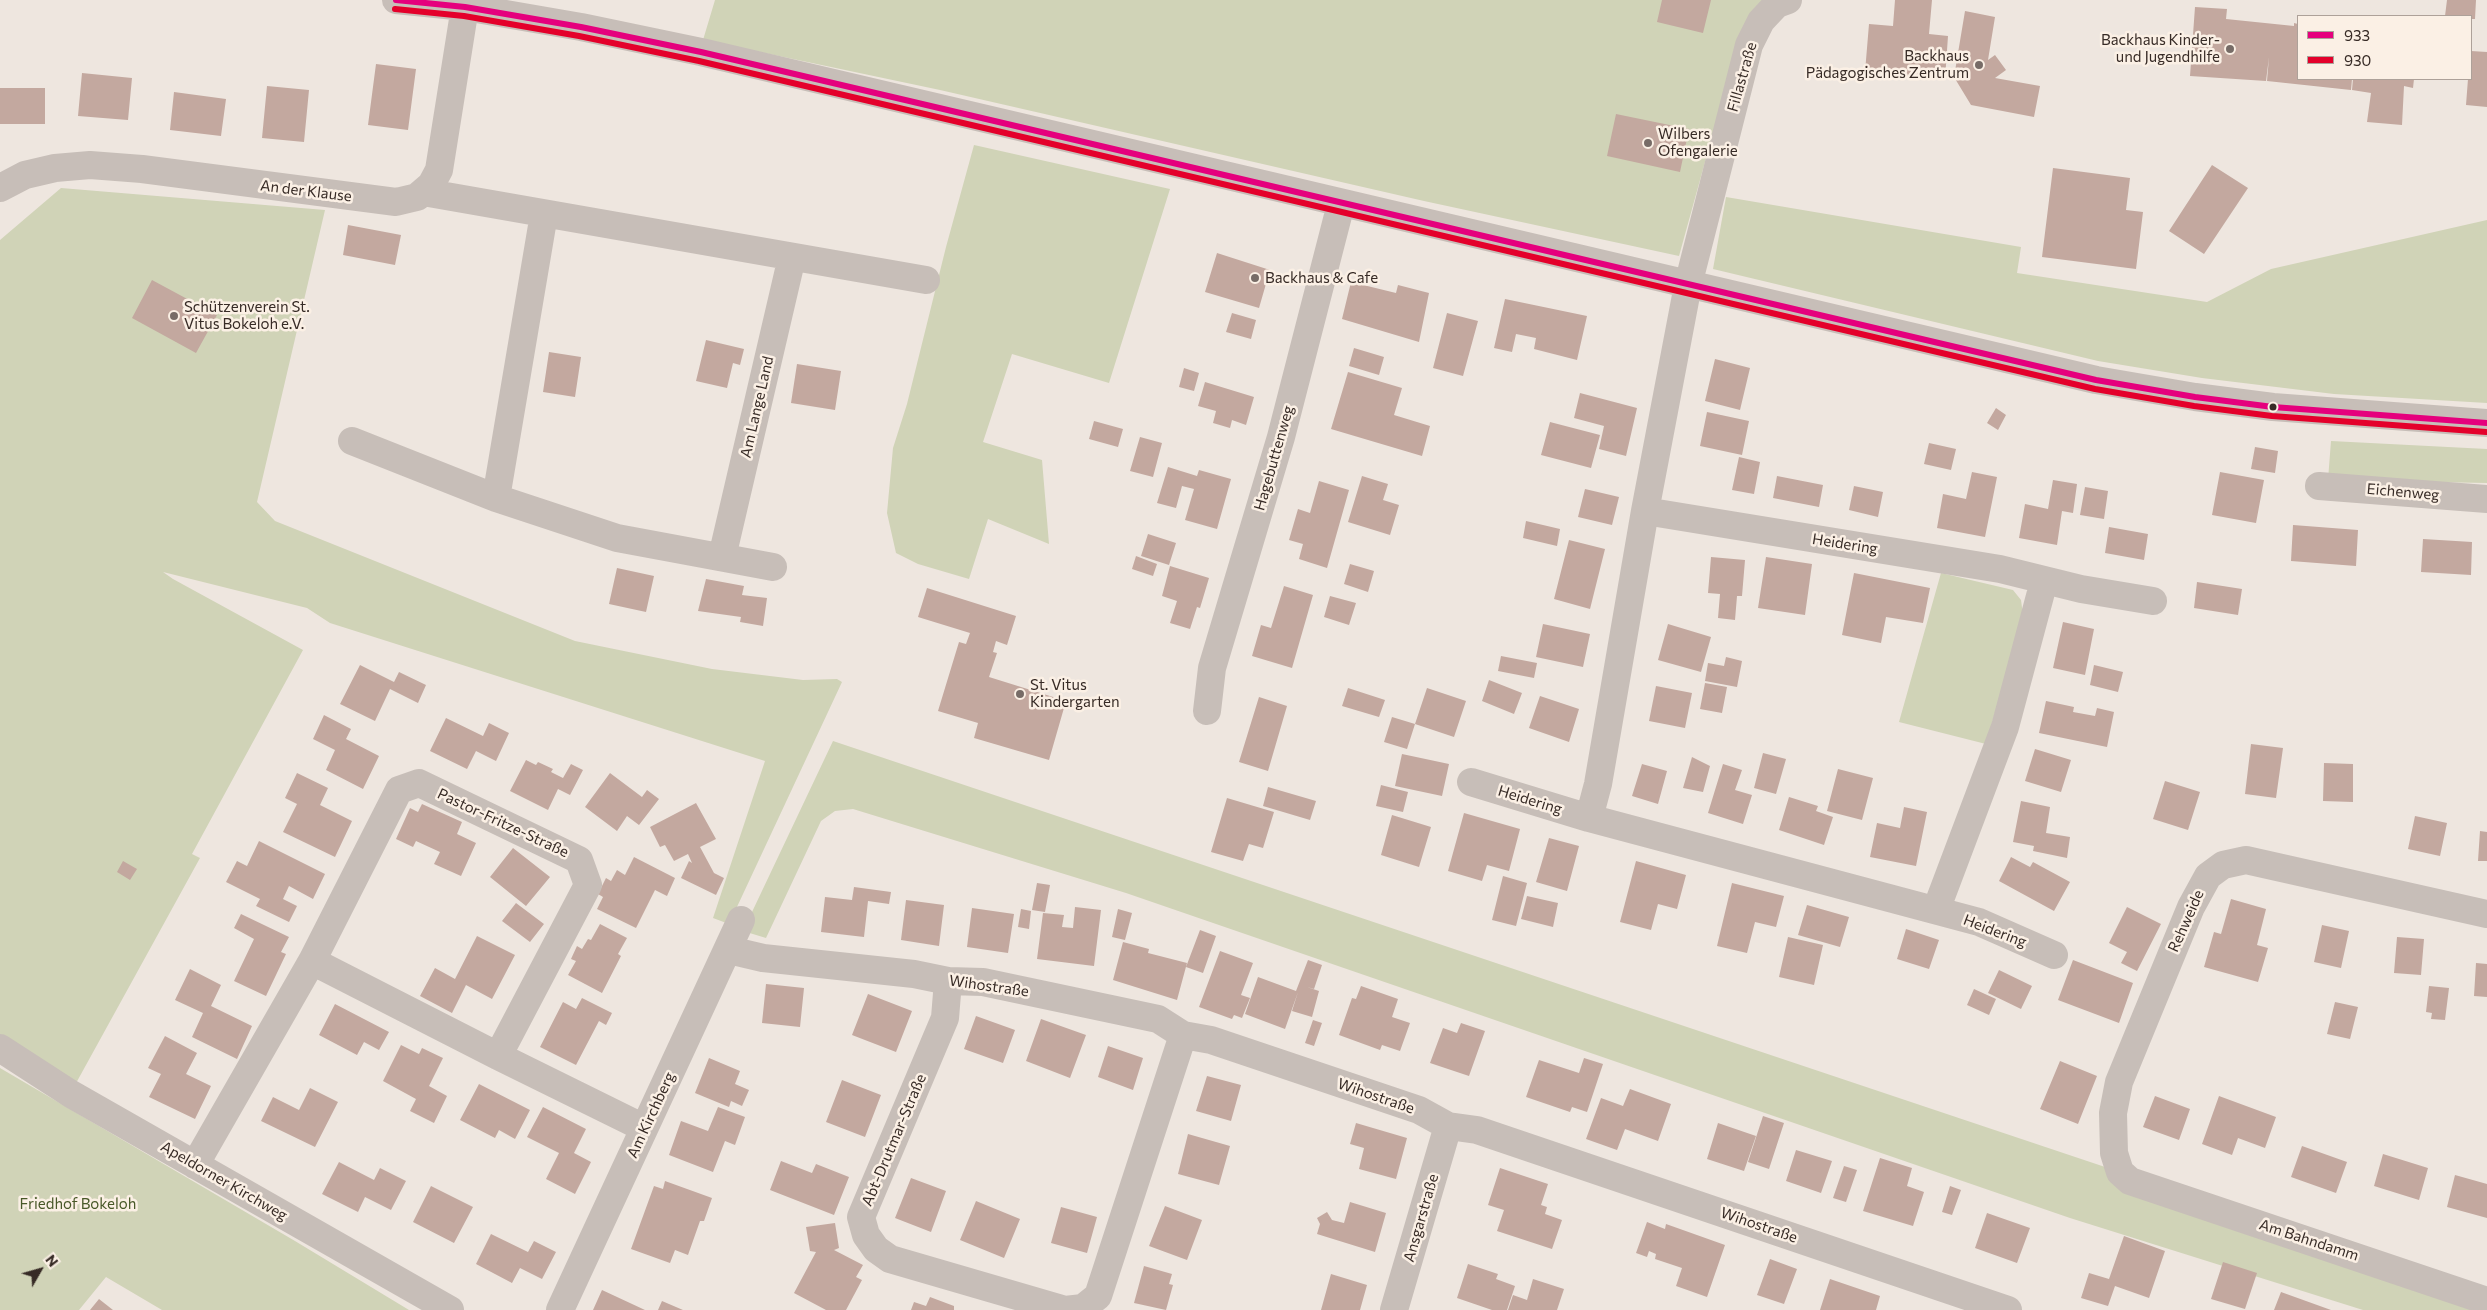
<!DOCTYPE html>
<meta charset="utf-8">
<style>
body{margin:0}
#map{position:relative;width:2487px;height:1310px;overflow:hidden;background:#eee6df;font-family:Commissioner,sans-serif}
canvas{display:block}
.legend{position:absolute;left:2297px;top:15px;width:175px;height:65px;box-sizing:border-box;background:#fbf0e5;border:1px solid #ada199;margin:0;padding:6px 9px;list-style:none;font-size:15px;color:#372b26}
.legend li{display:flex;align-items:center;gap:10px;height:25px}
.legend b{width:25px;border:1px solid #ada199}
.north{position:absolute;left:15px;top:1245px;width:50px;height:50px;-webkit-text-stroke:4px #fbf0e5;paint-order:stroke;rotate:52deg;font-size:14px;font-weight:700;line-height:20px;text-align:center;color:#372b26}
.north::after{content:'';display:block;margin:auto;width:18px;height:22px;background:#372b26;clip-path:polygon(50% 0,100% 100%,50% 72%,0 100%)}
</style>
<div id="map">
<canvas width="2487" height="1310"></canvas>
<ul class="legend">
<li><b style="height:6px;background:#e5007d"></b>933</li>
<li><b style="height:6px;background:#e4002b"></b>930</li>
</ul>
<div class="north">N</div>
</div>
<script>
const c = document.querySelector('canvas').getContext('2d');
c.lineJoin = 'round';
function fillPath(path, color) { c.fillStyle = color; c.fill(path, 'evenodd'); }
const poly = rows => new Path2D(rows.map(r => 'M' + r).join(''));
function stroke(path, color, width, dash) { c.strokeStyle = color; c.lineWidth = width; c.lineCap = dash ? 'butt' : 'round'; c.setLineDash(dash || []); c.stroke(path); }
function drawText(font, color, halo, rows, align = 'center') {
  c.font = font + ' Commissioner,sans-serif'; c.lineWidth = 5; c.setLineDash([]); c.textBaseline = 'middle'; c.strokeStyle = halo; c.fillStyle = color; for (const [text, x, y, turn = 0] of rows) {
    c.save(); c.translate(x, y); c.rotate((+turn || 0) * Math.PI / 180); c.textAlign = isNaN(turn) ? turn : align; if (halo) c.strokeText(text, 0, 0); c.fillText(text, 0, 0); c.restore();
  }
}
fillPath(poly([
 [715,0,1772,0,1739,39,1679,256,1424,201,940,90,703,40],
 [974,145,1170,189,1109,383,1012,354,983,442,1042,460,1049,544,988,519,969,579,918,564,896,553,887,513,893,448,907,404,946,247],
 [61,188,325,210,257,502,275,521,575,641,712,669,803,680,837,679,842,682,729,924,713,918,765,761,330,623,307,608,163,572,173,579,303,650,192,854,200,858,75,1085,0,1036,0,240],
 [1726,197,2021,247,2017,273,2207,302,2271,269,2487,220,2487,403,2334,394,2202,378,2098,361,1713,269],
 [2331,441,2487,449,2487,483,2328,480],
 [1941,573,2013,590,2021,600,2023,615,1986,744,1899,722],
 [833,741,2120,1172,2487,1310,2363,1310,2070,1218,1126,893,853,809,835,811,821,821,766,938,743,931],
 [0,1068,295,1241,409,1310,162,1310,106,1277,79,1310,0,1310]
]), '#d0d3b7');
fillPath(poly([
 [1662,0,1711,0,1703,33,1657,22],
 [1895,0,1932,0,1929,34,1948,36,1945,79,1865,72,1869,24,1893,26],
 [2447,0,2476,0,2475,19,2471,19,2471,16,2445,16],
 [2195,7,2227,9,2226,19,2294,26,2294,23,2298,24,2298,79,2352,79,2351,90,2267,81,2269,57,2266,81,2190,76],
 [1965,11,1995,17,1988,60,1995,55,2006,70,1995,78,2040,86,2034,117,1971,105,1954,77],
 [2471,51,2487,52,2487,107,2466,105,2468,79,2471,79],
 [376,64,416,69,408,130,368,125],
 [82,73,132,78,128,120,78,116],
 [2353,79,2414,79,2413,88,2404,86,2402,125,2367,122,2371,93,2352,90],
 [267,86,309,90,304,142,262,138],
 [0,88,45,88,45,124,0,124],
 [174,92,226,99,221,136,170,130],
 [1616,114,1689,129,1680,172,1607,156],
 [2212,165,2248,188,2204,254,2169,231],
 [2053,168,2130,178,2126,210,2143,212,2136,269,2042,257],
 [348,225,401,235,395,265,343,255],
 [1217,253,1270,270,1259,308,1205,292],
 [152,280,217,315,196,353,132,318],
 [1351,282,1396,293,1398,285,1429,293,1419,342,1342,319],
 [1505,299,1587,316,1577,360,1534,349,1536,338,1516,334,1512,352,1494,348],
 [1232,313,1256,320,1251,339,1226,332],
 [1447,313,1478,321,1463,376,1433,368],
 [706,340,744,349,740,365,733,363,727,388,696,381],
 [1354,348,1384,357,1379,375,1349,366],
 [549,352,581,357,575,397,543,392],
 [1715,359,1750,368,1740,410,1705,401],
 [797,364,841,371,835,410,791,403],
 [1184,368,1199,373,1194,391,1179,387],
 [1348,372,1402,388,1394,415,1430,426,1422,456,1331,429],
 [1205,382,1254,397,1246,425,1232,420,1230,428,1213,423,1216,411,1198,406],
 [1580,393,1637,408,1626,456,1599,449,1604,426,1574,418],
 [1996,408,2006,415,1998,430,1987,423],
 [1707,412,1749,421,1742,455,1700,446],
 [1094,421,1123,429,1118,447,1089,439],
 [1550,422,1600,435,1591,468,1541,455],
 [1140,437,1162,443,1153,477,1130,471],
 [1929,443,1956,449,1951,470,1924,464],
 [2255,447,2278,451,2275,473,2251,469],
 [1739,457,1760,462,1754,494,1732,490],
 [1168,467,1197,476,1199,470,1231,479,1217,529,1185,520,1194,489,1182,486,1176,508,1157,503],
 [1972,472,1997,477,1985,537,1937,528,1943,494,1966,499],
 [2220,472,2264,480,2256,523,2212,515],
 [1362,476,1388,484,1383,500,1399,505,1390,535,1348,522],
 [1777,476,1823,485,1819,507,1773,498],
 [2053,480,2077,484,2073,513,2062,511,2057,545,2019,538,2025,504,2048,509],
 [1319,481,1349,490,1327,568,1299,559,1303,544,1289,540,1298,509,1310,513],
 [1854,486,1883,492,1878,517,1849,510],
 [2085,487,2108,491,2104,519,2080,515],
 [1585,489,1619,497,1612,525,1578,517],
 [1526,521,1560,529,1557,546,1523,538],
 [2293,525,2358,530,2356,566,2291,561],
 [2109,527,2148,534,2144,560,2105,553],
 [1148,534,1176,543,1169,565,1141,556],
 [2423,539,2472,542,2471,575,2421,572],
 [1569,540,1605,549,1590,609,1554,599],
 [1136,556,1157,564,1153,576,1132,569],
 [1711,557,1745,560,1742,596,1737,596,1735,620,1718,618,1720,594,1708,593],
 [1766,557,1812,564,1805,615,1758,608],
 [1350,564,1374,571,1368,592,1344,584],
 [1170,566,1209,578,1200,608,1197,607,1190,629,1170,623,1177,601,1162,596],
 [617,568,654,576,646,612,609,604],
 [1854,573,1930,588,1923,623,1886,617,1881,643,1842,635],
 [706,579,744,586,742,595,767,598,763,626,740,622,741,617,698,611],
 [2197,582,2242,589,2238,615,2194,608],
 [1284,586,1313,595,1292,668,1252,656,1261,625,1271,628],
 [927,588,1016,616,1007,645,996,641,993,652,997,653,989,677,1066,701,1049,760,974,738,978,723,938,711,959,642,966,644,970,633,918,617],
 [1330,596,1356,603,1349,625,1324,617],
 [2063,622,2094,629,2085,675,2053,668],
 [1543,624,1590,634,1583,667,1536,657],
 [1668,624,1711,637,1701,672,1658,660],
 [1501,656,1537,663,1534,678,1498,671],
 [1726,657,1742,661,1737,687,1705,681,1708,663,1724,666],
 [360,665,394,682,399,672,426,685,418,703,390,689,375,721,340,704],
 [2094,665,2123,672,2118,692,2090,685],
 [1489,680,1522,693,1514,714,1482,701],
 [1705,683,1727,687,1722,713,1700,709],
 [1656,686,1692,693,1685,728,1649,721],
 [1348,688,1385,700,1379,717,1342,706],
 [1427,688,1466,701,1454,737,1415,724],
 [1540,696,1579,709,1569,742,1529,728],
 [1259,697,1287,706,1268,771,1239,762],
 [2046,701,2074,707,2073,712,2095,716,2097,708,2114,712,2107,747,2039,733],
 [324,715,351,729,346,739,379,756,363,789,326,770,335,750,313,739],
 [1392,717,1415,724,1407,749,1384,742],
 [446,718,483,736,489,723,509,733,496,761,476,751,467,769,430,751],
 [2251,744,2283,748,2276,798,2245,794],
 [2035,749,2071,760,2061,792,2025,781],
 [1763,753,1786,759,1776,794,1754,788],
 [1402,754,1449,764,1442,796,1395,786],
 [1692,757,1710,766,1703,792,1683,788],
 [526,760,536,765,538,762,553,769,551,772,563,778,571,764,583,770,570,795,558,789,548,810,510,791],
 [2324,763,2353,764,2353,802,2323,801],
 [1642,764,1667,771,1658,804,1632,796],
 [1723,764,1742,770,1735,790,1752,795,1743,824,1708,813],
 [1838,769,1873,778,1862,820,1827,811],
 [297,773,328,788,320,805,352,821,335,857,283,832,297,804,285,798],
 [610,773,642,797,647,790,659,799,639,825,627,816,617,831,585,807],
 [2165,781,2200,792,2188,830,2153,819],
 [1381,785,1408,792,1403,812,1376,806],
 [1268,787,1316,801,1310,820,1263,806],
 [1789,797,1818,806,1816,811,1833,817,1824,845,1779,830],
 [1227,798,1274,812,1263,848,1249,844,1243,861,1211,852],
 [2021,801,2050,807,2046,833,2070,837,2067,858,2033,851,2034,846,2013,842],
 [696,803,716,839,700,847,714,873,724,878,716,895,681,878,689,861,692,863,688,854,674,861,665,845,660,847,650,827],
 [422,804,462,822,457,834,476,843,461,876,434,864,440,852,416,841,413,847,396,839,410,808,418,812],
 [1904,807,1927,812,1916,866,1870,857,1877,823,1900,828],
 [1464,813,1520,829,1509,871,1487,865,1482,881,1448,871],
 [1392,815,1431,827,1419,867,1381,855],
 [2415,816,2447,823,2440,856,2408,849],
 [2480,831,2487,832,2487,861,2478,861],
 [1549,838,1579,846,1567,891,1536,882],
 [259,841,325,874,313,899,289,886,283,899,297,906,289,922,256,906,260,899,226,882,237,861,247,866],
 [513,848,550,877,526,906,490,877],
 [634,857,675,878,667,896,655,890,636,928,597,909,603,897,598,894,606,878,611,881,617,870,625,875],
 [2011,857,2030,867,2033,862,2070,882,2054,911,1999,881],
 [123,861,137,869,130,880,117,872],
 [1636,861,1686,875,1677,909,1658,904,1651,930,1620,922],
 [1503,876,1527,883,1516,926,1492,920],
 [1037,883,1050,885,1045,912,1032,910],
 [1732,883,1784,896,1776,927,1755,922,1747,953,1717,946],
 [854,887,891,892,889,904,868,901,864,937,821,932,825,897,852,900],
 [1527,896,1558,903,1553,927,1521,919],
 [2231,899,2266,909,2257,945,2268,948,2258,982,2204,967,2214,932,2221,934],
 [906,900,944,905,939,946,901,940],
 [516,903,544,924,530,942,502,921],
 [1807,905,1849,917,1840,947,1798,935],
 [1075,907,1101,910,1094,966,1037,959,1043,913,1064,915,1062,927,1073,928],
 [2127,907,2161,924,2137,971,2121,963,2127,952,2109,943],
 [972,908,1014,914,1008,953,967,947],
 [1021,909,1031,911,1029,929,1018,927],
 [1118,909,1132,913,1125,940,1112,937],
 [241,914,289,937,281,952,286,954,266,996,234,981,254,939,234,928],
 [600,924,627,938,618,954,621,956,602,993,568,975,576,961,571,959,577,946,582,949,588,939,591,940],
 [2322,925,2349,931,2341,968,2314,962],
 [1906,929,1939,940,1929,969,1897,959],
 [1200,930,1216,936,1203,973,1186,967],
 [477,936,515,955,492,999,466,985,452,1013,420,996,435,968,455,979],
 [1788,937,1823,945,1814,985,1779,977],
 [2397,937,2424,939,2421,975,2394,973],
 [1123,942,1149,949,1148,953,1187,963,1177,1000,1113,980],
 [1220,951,1253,963,1241,995,1250,998,1242,1018,1234,1015,1232,1019,1199,1007],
 [1308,960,1322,965,1314,989,1307,987,1319,991,1312,1017,1292,1011,1298,992,1285,1029,1245,1014,1258,977,1296,991],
 [2073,960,2133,983,2119,1023,2058,1000],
 [2476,963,2487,964,2487,997,2474,996],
 [190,969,221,985,211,1006,252,1026,237,1059,192,1037,203,1013,175,1000],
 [1999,970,2032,986,2021,1009,1988,993],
 [766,984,804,988,800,1027,762,1023],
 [1361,986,1398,999,1392,1017,1410,1023,1400,1051,1382,1045,1380,1050,1339,1035,1352,998,1356,999],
 [2429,986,2449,988,2445,1020,2431,1019,2432,1013,2426,1012],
 [1974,989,1996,999,1989,1015,1967,1005],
 [868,994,912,1011,896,1052,852,1035],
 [582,998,612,1013,606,1025,599,1021,576,1065,540,1047,563,1002,576,1009],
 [2335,1002,2358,1007,2350,1039,2327,1034],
 [335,1004,389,1032,379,1050,364,1042,357,1055,319,1035],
 [976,1016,1015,1030,1003,1063,964,1049],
 [1041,1019,1086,1035,1070,1078,1026,1061],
 [1313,1020,1322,1023,1314,1046,1305,1043],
 [1461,1023,1485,1031,1469,1076,1430,1063,1443,1028,1457,1033],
 [165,1036,197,1053,186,1074,211,1086,195,1119,149,1097,161,1074,148,1068],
 [401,1045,419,1054,422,1048,443,1058,429,1086,447,1096,434,1123,410,1111,416,1099,383,1081],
 [1108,1046,1143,1058,1133,1090,1098,1077],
 [709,1058,740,1071,735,1084,749,1090,742,1106,731,1101,729,1107,695,1093],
 [1584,1058,1603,1064,1587,1112,1572,1107,1570,1112,1526,1097,1539,1060,1579,1073],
 [2060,1061,2097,1076,2078,1124,2040,1109],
 [1207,1076,1241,1085,1231,1121,1196,1111],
 [842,1080,881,1095,865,1137,826,1122],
 [479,1084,530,1110,515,1139,499,1130,495,1138,460,1120],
 [310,1088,338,1102,315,1147,261,1121,273,1097,299,1110],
 [1630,1089,1671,1104,1658,1141,1625,1129,1617,1150,1586,1139,1601,1098,1623,1106],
 [2155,1096,2190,1109,2179,1140,2143,1127],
 [2219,1096,2276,1117,2265,1148,2238,1138,2232,1155,2202,1144],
 [543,1107,586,1129,574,1153,591,1162,575,1194,546,1179,559,1153,527,1137],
 [718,1107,745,1117,735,1145,725,1141,713,1172,669,1155,681,1121,708,1131],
 [1763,1116,1784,1123,1769,1169,1748,1162],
 [1356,1123,1407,1138,1396,1179,1359,1169,1364,1148,1350,1144],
 [1718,1123,1756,1136,1744,1171,1707,1159],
 [1188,1134,1230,1146,1219,1185,1178,1174],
 [2302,1146,2347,1162,2336,1193,2291,1177],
 [1796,1150,1832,1161,1821,1193,1786,1181],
 [2383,1154,2428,1168,2419,1200,2374,1186],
 [1880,1158,1912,1168,1907,1186,1924,1192,1913,1226,1863,1211],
 [781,1161,812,1173,816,1164,849,1177,834,1215,770,1190],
 [339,1162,374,1180,380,1168,406,1181,391,1210,365,1197,358,1212,322,1194],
 [1844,1166,1857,1170,1846,1202,1833,1198],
 [1500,1168,1548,1184,1541,1205,1547,1207,1545,1214,1562,1220,1552,1249,1497,1231,1504,1210,1488,1205],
 [2455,1175,2487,1184,2487,1218,2447,1207],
 [911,1178,946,1191,931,1232,895,1218],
 [665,1181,712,1198,704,1221,700,1221,688,1255,675,1250,670,1263,631,1249,654,1186,663,1189],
 [431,1186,473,1207,454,1243,413,1222],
 [1950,1186,1961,1190,1952,1215,1942,1212],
 [976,1201,1020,1219,1004,1258,960,1240],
 [1350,1202,1386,1213,1375,1252,1317,1234,1320,1224,1317,1218,1327,1212,1332,1220,1344,1223],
 [1165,1206,1202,1220,1187,1260,1149,1246],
 [1061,1207,1097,1217,1087,1253,1051,1243],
 [1987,1213,2030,1228,2017,1263,1975,1248],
 [1647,1222,1665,1229,1666,1224,1725,1245,1707,1297,1676,1286,1682,1268,1655,1259,1656,1254,1649,1251,1647,1257,1636,1253],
 [835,1223,839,1248,834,1250,863,1265,856,1277,862,1280,846,1310,826,1310,794,1293,816,1252,810,1251,806,1227],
 [491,1234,528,1252,534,1241,556,1252,542,1279,520,1268,512,1283,476,1264],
 [2124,1236,2165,1251,2149,1298,2115,1286,2108,1306,2081,1298,2089,1273,2109,1279],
 [1770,1259,1797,1269,1784,1304,1757,1295],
 [2223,1262,2257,1273,2245,1309,2211,1299],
 [1468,1264,1498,1274,1496,1279,1515,1286,1507,1310,1492,1310,1457,1298],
 [1144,1266,1172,1274,1169,1284,1173,1285,1166,1310,1134,1303],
 [1331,1274,1367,1285,1360,1310,1321,1310],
 [1533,1279,1564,1289,1557,1310,1508,1310,1513,1295,1527,1300],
 [1830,1279,1880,1296,1876,1310,1820,1310],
 [602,1290,645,1310,593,1310],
 [2281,1292,2331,1310,2274,1310],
 [930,1297,954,1306,954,1310,911,1310,914,1302,926,1306],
 [99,1299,113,1310,90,1310],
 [662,1301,683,1310,658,1310]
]), '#c3a89f');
stroke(poly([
 [396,0,465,7,581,27,701,52,2096,380,2195,397,2273,407,2487,423],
 [0,188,25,175,55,168,90,165,142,169,396,202,417,197,431,185,439,170,465,7],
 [423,192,926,280],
 [352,441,496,498,617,538,773,567],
 [2319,486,2487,499],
 [496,498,544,214],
 [1645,511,2000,569,2081,589,2153,601],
 [722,557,792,257],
 [1207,711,1212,668,1281,437,1341,204],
 [1471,782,1589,818,1979,922,2054,955],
 [1589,818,1598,784,1645,511,1688,285,1749,45,1761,21,1777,4,1788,0],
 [1936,910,2005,727,2044,581],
 [2487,914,2246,860,2223,865,2208,876,2191,907,2119,1082,2113,1113,2114,1153,2120,1172,2130,1181,2487,1301],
 [729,950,763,958,914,974,948,981,983,982,1158,1019,1183,1035,1211,1040,1419,1110,1448,1126,1477,1130,2008,1310],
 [312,961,498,1056,644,1128],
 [948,981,945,1018,861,1217,866,1235,876,1249,890,1259,1065,1310],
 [0,1048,71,1094,450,1310],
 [195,1165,312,961,399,790,419,783,579,860,588,885,498,1056],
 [560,1310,741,920],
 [1065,1310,1083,1308,1098,1296,1183,1035],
 [1394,1310,1448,1126]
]), '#c7beb8', 28);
stroke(poly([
 [396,0,465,7,581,27,701,52,2096,380,2195,397,2273,407,2487,423]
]), '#e5007d', 6);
stroke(poly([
 [395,9,464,16,579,36,699,61,2095,389,2194,406,2272,416,2486,432]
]), '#e4002b', 6);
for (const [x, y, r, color] of [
 [2230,49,5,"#776c67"],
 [1979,65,5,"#776c67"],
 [1648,143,5,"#776c67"],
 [1255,278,5,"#776c67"],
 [174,316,5,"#776c67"],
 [2273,407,4.5,"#372b26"],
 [1020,694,5,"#776c67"]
]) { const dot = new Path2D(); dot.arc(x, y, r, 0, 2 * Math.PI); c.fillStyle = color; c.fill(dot); stroke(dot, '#fbf0e5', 2); }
drawText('15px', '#372b26', '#fbf0e5', [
 ["Backhaus Kinder-",2220,40,"right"],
 ["und Jugendhilfe",2220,57,"right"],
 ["Backhaus",1969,56,"right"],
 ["Pädagogisches Zentrum",1969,73,"right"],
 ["Wilbers",1658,134],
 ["Ofengalerie",1658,151],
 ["Backhaus & Cafe",1265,278],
 ["Schützenverein St.",184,307],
 ["Vitus Bokeloh e.V.",184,324],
 ["St. Vitus",1030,685],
 ["Kindergarten",1030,702]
], 'left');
drawText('15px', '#372b26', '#fbf0e5', [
 ["Fillastraße",1742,77,-74],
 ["An der Klause",306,191,7],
 ["Am Lange Land",757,407,-77],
 ["Hagebuttenweg",1274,458,-74],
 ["Eichenweg",2403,492,5],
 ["Heidering",1845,544,9],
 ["Heidering",1530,800,17],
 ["Pastor-Fritze-Straße",503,823,25],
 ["Rehweide",2186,921,-66],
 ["Heidering",1995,931,21],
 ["Wihostraße",989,986,8],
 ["Wihostraße",1376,1096,19],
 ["Am Kirchberg",651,1115,-65],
 ["Abt-Drutmar-Straße",894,1140,-67],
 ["Apeldorner Kirchweg",224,1181,30],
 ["Ansgarstraße",1421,1218,-74],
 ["Wihostraße",1759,1225,19],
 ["Am Bahndamm",2309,1240,18]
]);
drawText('15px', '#485828', '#fbf0e5', [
 ["Friedhof Bokeloh",78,1204]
]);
</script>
